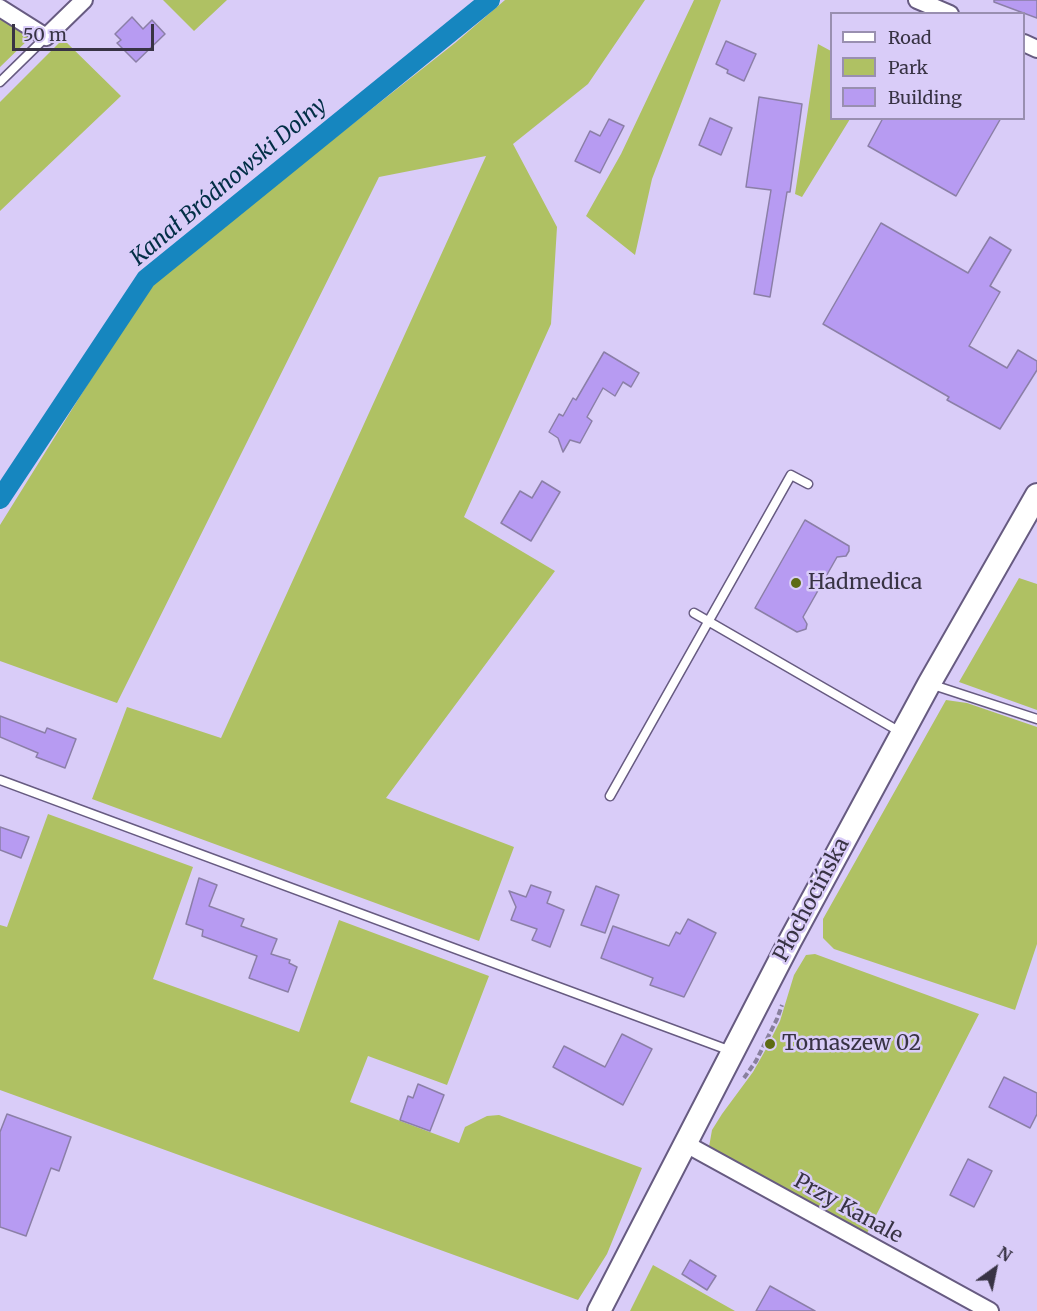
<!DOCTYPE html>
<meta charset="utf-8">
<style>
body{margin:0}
#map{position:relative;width:1037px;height:1311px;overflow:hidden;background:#d9ccf8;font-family:Merriweather,serif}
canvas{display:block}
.legend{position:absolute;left:830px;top:12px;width:195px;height:108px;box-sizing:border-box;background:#d9ccf8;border:2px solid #998fb0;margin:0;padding:8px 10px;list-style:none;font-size:18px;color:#383344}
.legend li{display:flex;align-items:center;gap:12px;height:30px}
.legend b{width:30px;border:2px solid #998fb0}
.north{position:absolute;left:965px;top:1239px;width:60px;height:60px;-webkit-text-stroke:4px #d9ccf8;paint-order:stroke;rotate:33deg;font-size:16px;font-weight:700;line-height:24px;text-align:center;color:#383344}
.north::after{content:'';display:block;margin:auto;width:21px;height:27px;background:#383344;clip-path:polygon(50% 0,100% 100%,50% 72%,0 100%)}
.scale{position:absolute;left:12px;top:24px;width:142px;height:27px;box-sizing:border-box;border:3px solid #383344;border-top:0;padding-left:8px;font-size:18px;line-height:21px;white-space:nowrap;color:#383344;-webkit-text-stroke:4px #d9ccf8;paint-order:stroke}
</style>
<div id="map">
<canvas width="1037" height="1311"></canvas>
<ul class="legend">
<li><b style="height:8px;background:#fff"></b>Road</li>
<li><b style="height:16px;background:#afc163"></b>Park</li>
<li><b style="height:16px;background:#b79bf2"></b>Building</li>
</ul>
<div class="north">N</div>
<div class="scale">50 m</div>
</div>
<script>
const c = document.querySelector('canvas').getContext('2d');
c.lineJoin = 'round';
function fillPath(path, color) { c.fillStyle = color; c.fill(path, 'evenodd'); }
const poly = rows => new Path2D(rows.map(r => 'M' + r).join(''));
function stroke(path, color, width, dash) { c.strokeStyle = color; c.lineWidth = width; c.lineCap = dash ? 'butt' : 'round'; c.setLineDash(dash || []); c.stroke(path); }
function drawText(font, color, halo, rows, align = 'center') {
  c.font = font + ' Merriweather,serif'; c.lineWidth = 5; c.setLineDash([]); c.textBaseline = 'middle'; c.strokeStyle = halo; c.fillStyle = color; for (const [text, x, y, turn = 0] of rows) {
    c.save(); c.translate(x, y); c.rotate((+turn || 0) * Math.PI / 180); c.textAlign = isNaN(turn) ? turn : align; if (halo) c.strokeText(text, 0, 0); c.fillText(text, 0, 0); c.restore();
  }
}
fillPath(poly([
 [163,0,227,0,194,31],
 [505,0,645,0,588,84,513,144,557,227,551,324,464,517,555,571,386,798,514,847,479,941,92,799,127,707,221,738,486,156,379,177,117,703,0,661,0,525,150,284,455,43],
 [694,0,721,0,652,179,635,255,586,216,621,154],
 [0,18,31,37,0,67],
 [63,39,121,96,0,211,0,102],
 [818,44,831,51,832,118,850,119,802,197,795,194],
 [1019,578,1037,584,1037,710,959,682],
 [946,700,967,703,1037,727,1037,944,1015,1010,834,949,823,938,823,919],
 [48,814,193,867,153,979,299,1032,339,920,489,976,447,1085,368,1056,350,1102,459,1143,465,1127,487,1116,499,1115,642,1168,607,1254,578,1300,0,1090,0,925,7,927],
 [815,954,979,1014,865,1237,709,1147,712,1130,722,1114,753,1072,766,1049,769,1051,775,1040,772,1037,780,1021,794,975,806,955],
 [653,1265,735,1311,630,1311]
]), '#afc163');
stroke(poly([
 [0,499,146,279,490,0]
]), '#1686bf', 20);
const building = poly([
 [994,0,1037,0,1037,18,994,2,994,0],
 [132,17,143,29,152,20,165,34,136,62,117,43,121,40,115,34,132,17],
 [726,41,756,54,744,81,727,73,728,70,716,64,726,41],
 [759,97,802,104,790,192,787,192,770,297,754,294,771,190,746,187,759,97],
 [710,118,732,128,721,155,699,145,710,118],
 [883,118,1001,118,956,196,868,146,883,118],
 [609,119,624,126,600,173,575,161,590,131,600,136,609,119],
 [881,223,968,273,990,237,1011,250,990,286,1000,292,969,346,1007,368,1018,350,1037,361,1037,370,1000,429,947,400,949,397,823,324,881,223],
 [604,352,639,373,631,387,623,382,615,396,603,388,587,417,592,421,580,443,570,440,563,452,558,438,549,432,559,414,563,416,573,398,576,400,604,352],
 [542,481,560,492,531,541,501,523,520,491,532,498,542,481],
 [805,520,849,546,849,551,846,556,837,557,803,617,807,624,806,629,797,632,755,608,805,520],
 [0,716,45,733,47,728,76,739,65,768,36,757,38,753,0,737,0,716],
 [0,827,29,837,21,858,0,850,0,827],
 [199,878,217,885,209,906,244,919,241,926,277,939,271,954,290,960,289,963,297,967,288,992,249,978,257,956,202,936,203,930,186,924,199,878],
 [531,885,551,892,547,903,564,910,550,947,532,940,537,929,511,920,516,907,509,891,526,897,531,885],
 [596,886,619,895,605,933,581,925,596,886],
 [688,919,716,933,684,997,650,985,653,978,601,958,613,926,669,946,676,932,680,934,688,919],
 [622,1034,652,1049,623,1105,553,1067,564,1046,605,1067,622,1034],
 [1004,1077,1037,1093,1037,1114,1030,1128,989,1107,1004,1077],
 [418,1084,444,1095,430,1131,400,1120,408,1096,413,1098,418,1084],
 [7,1114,71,1137,59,1171,51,1168,26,1236,0,1227,0,1132,7,1114],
 [968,1159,992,1171,974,1207,950,1195,968,1159],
 [690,1260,716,1276,707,1290,682,1274,690,1260],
 [770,1286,815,1311,756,1311,770,1286]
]);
fillPath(building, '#b79bf2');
stroke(building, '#8b7fa7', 1.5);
const service = poly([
 [0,82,46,37],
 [694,613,902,733],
 [930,684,1037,719],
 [0,780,731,1051],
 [610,796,791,475,808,484]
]);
const minor = poly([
 [917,0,950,14],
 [0,8,46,37,84,0],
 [1024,43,1037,49],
 [686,1144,990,1311]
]);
const secondary = poly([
 [599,1311,790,941,929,684,1037,495]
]);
stroke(service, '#675b81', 11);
stroke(minor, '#675b81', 20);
stroke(secondary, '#675b81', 26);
stroke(poly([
 [744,1078,756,1061,777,1019,782,1005]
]), '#89809e', 4, [6, 3]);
stroke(service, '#fff', 8);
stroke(minor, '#fff', 16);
stroke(secondary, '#fff', 22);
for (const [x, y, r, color] of [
 [796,583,6,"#5e6b14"],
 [770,1044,6,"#5e6b14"]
]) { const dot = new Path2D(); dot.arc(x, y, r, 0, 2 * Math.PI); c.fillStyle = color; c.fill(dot); stroke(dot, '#d9ccf8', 2); }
drawText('21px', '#383344', '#d9ccf8', [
 ["Hadmedica",808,583],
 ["Tomaszew 02",782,1044]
], 'left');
drawText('21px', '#383344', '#d9ccf8', [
 ["Płochocińska",812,900,-62],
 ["Przy Kanale",848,1209,29]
]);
drawText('italic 22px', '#022e46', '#d9ccf8', [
 ["Kanał Bródnowski Dolny",229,182,-40]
]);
</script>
